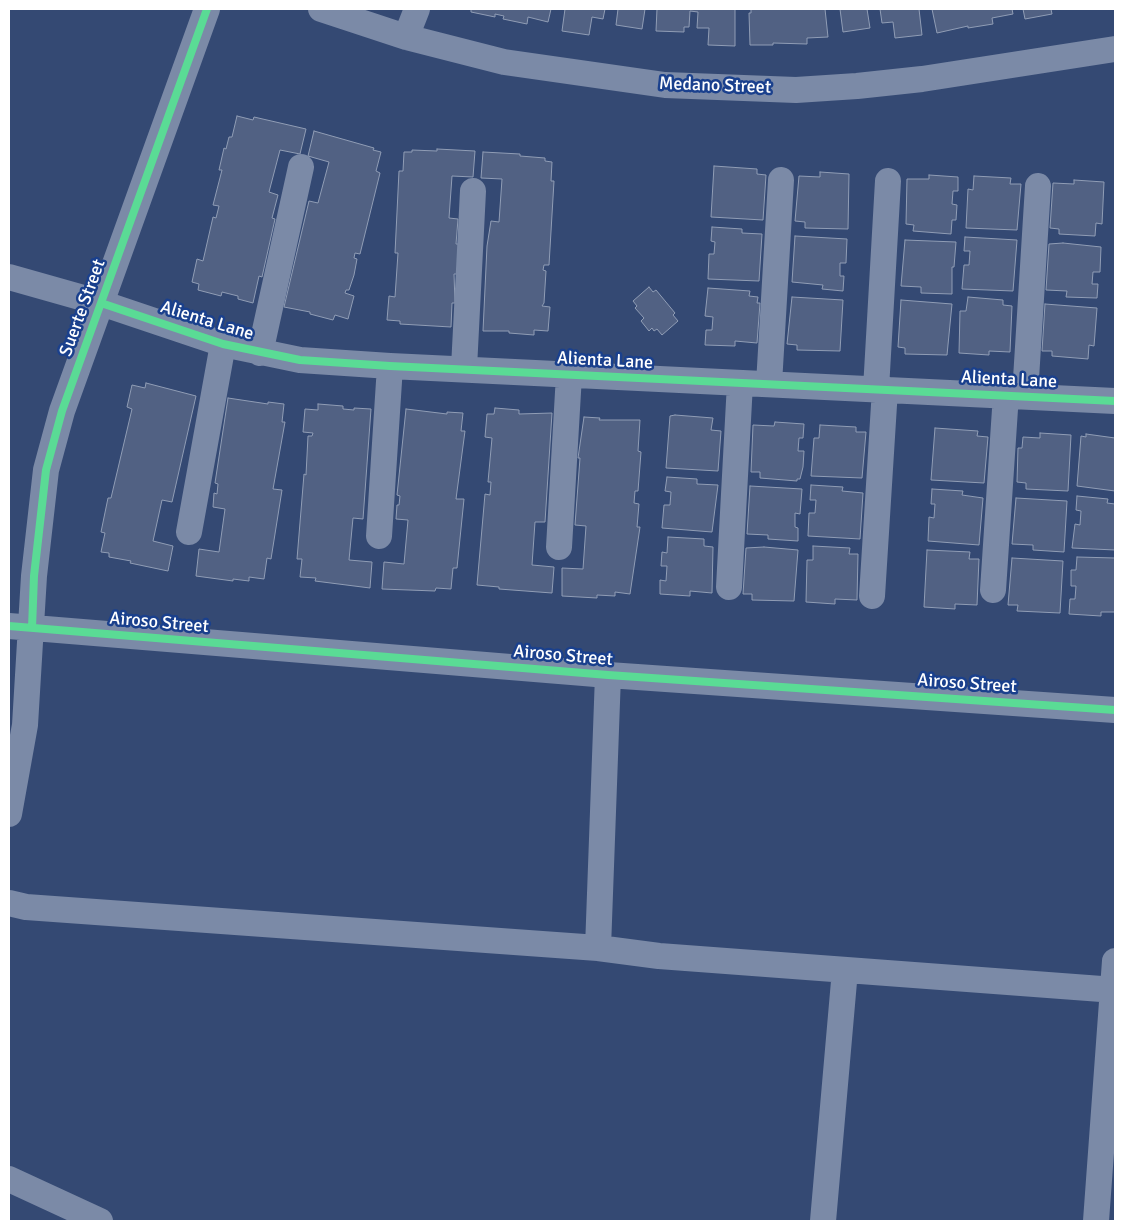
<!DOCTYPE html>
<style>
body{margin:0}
#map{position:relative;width:1124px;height:1230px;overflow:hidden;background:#344973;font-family:Signika,sans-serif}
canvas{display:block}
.frame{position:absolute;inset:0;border:10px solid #fff;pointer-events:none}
</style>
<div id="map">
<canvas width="1124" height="1230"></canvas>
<div class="frame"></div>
</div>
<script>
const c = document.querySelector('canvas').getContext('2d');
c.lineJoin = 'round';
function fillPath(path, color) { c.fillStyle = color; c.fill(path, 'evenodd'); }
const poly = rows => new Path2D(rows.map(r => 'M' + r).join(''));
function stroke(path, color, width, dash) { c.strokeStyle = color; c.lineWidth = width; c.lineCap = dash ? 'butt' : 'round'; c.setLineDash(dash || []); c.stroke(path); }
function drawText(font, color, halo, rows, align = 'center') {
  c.font = font + ' Signika,sans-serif'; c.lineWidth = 5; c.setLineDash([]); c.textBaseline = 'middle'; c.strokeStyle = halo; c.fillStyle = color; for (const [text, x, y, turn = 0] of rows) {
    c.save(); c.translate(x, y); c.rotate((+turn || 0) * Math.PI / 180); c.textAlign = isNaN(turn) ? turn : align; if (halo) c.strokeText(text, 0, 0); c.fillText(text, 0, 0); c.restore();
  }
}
const building = poly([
 [471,9,551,9,548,22,528,17,527,24,503,19,504,16,495,14,495,17,471,12,471,9],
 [565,9,605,9,603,19,592,17,589,35,562,31,565,9],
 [618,9,645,9,642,29,616,25,618,9],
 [657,9,735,9,735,46,708,45,709,28,697,28,698,12,690,11,689,27,684,27,684,32,656,31,657,9],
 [751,9,825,9,828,37,807,38,807,44,773,43,773,45,750,45,749,13,751,13,751,9],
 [840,9,871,9,867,9,870,28,843,32,840,9],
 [880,9,919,9,922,35,895,38,893,22,882,23,880,9],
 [932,9,1012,9,1013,14,992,18,993,24,968,28,968,26,937,33,932,9],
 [1023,9,1051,9,1052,14,1025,19,1023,9],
 [237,116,253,120,254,117,306,129,300,154,280,150,269,192,278,195,272,218,275,219,262,277,259,276,253,303,238,299,238,296,222,292,221,296,198,290,199,284,192,282,197,259,203,261,213,217,216,218,219,206,213,205,222,170,219,170,224,148,226,149,229,137,232,137,237,116],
 [314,131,374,148,373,150,381,152,376,171,380,173,360,254,355,253,354,258,357,259,354,275,349,290,346,290,345,293,354,296,348,319,335,315,333,320,310,314,310,312,284,307,309,201,318,203,329,162,308,156,314,131],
 [437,149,475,151,473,177,452,176,449,218,458,219,456,244,459,244,457,274,454,274,455,303,452,303,451,327,400,324,400,321,387,320,389,296,395,297,398,253,395,253,399,171,403,171,404,152,412,152,412,150,437,151,437,149],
 [483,152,520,154,520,156,545,158,545,161,552,162,551,181,554,181,549,265,544,265,543,270,546,271,544,303,542,306,550,307,548,331,534,330,534,335,509,333,509,331,483,331,487,246,491,221,499,222,502,179,481,178,483,152],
 [714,166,757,169,757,174,766,175,763,220,711,217,714,166],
 [820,172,849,174,848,229,805,228,805,222,795,221,799,176,820,177,820,172],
 [929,175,958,177,958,191,953,191,952,204,957,205,956,220,952,220,951,234,913,231,914,225,906,224,907,179,929,179,929,175],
 [974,176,1011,178,1010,184,1021,184,1017,230,966,228,968,189,973,190,974,176],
 [1074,180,1104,182,1102,224,1096,223,1095,236,1059,234,1059,229,1050,228,1053,183,1074,184,1074,180],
 [712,227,742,229,742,233,762,234,759,281,708,279,709,254,714,254,715,242,711,241,712,227],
 [795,236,847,239,846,263,840,263,840,276,844,276,843,291,822,289,823,285,792,282,795,236],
 [965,237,1017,240,1013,291,962,289,964,265,969,265,970,251,964,251,965,237],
 [905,240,956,242,954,267,952,267,952,294,921,293,921,287,901,286,905,240],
 [1063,243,1101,247,1100,272,1093,272,1092,284,1098,284,1097,298,1066,297,1067,291,1046,290,1049,244,1063,243],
 [649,287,653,292,656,290,675,313,673,315,678,321,662,335,657,329,654,331,652,328,649,331,641,321,644,318,635,308,637,306,633,301,649,287],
 [708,288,750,291,749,296,758,297,757,303,760,303,757,343,735,341,735,346,705,345,706,330,712,330,713,317,705,316,708,288],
 [792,297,843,300,840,351,797,350,797,345,787,344,792,297],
 [968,297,1003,300,1003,305,1012,306,1010,352,989,351,989,355,959,353,960,311,966,311,968,297],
 [901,300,952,304,947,355,905,354,905,348,898,347,901,300],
 [1045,304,1097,308,1094,346,1089,345,1088,359,1052,356,1052,351,1042,351,1045,304],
 [146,383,196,396,172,502,162,500,153,541,173,546,168,571,130,563,131,561,109,557,109,553,101,552,105,533,101,532,108,498,111,498,132,409,127,407,132,385,145,388,146,383],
 [228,398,268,404,268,402,284,404,282,422,285,422,273,489,282,490,271,559,267,558,264,579,249,577,249,581,233,579,233,581,196,576,199,549,219,552,225,509,213,507,214,493,217,494,218,484,215,483,228,398],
 [318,404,343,406,343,409,354,410,354,408,371,409,363,519,353,518,349,560,372,562,370,588,315,581,316,578,300,577,302,559,297,559,304,474,306,475,308,436,312,436,313,433,303,432,305,409,318,410,318,404],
 [495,408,519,410,519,414,552,413,545,522,535,522,532,565,554,567,552,593,499,589,499,587,477,585,485,494,490,495,491,482,488,482,492,438,485,437,487,414,494,414,495,408],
 [406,409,447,414,447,412,463,413,461,431,465,431,456,499,464,499,457,568,453,568,451,589,436,588,435,591,382,589,384,562,404,564,408,520,396,519,397,505,399,505,400,496,397,495,406,409],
 [675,415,713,418,711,430,721,431,718,471,666,468,670,416,675,415],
 [584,417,600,418,599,420,640,420,638,451,641,452,638,491,635,491,634,503,639,504,637,527,640,527,630,594,615,592,615,596,597,595,597,598,562,596,562,568,583,569,586,526,575,525,580,458,578,458,584,417],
 [775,422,804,424,803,438,799,438,798,451,804,451,803,467,800,479,797,479,797,481,760,478,760,472,751,472,753,425,774,426,775,422],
 [820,425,856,427,856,432,866,432,862,478,811,476,814,438,819,438,820,425],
 [935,428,978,431,977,436,988,437,984,483,931,480,935,428],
 [1040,433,1071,435,1068,491,1026,489,1026,483,1017,482,1018,448,1022,448,1023,437,1040,438,1040,433],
 [1086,434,1115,438,1115,491,1077,486,1081,436,1086,437,1086,434],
 [667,477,697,479,697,484,718,485,712,532,662,528,664,505,670,505,671,492,665,491,667,477],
 [811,485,843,487,842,491,863,493,860,539,808,536,809,513,815,513,816,500,810,500,811,485],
 [750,486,802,489,800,514,795,513,795,527,798,528,798,541,768,539,768,535,747,534,750,486],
 [932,489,963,491,962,495,983,498,979,545,928,541,929,517,934,518,935,504,931,504,932,489],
 [1077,496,1108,499,1107,503,1115,504,1115,550,1072,548,1075,524,1080,525,1081,511,1076,510,1077,496],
 [1016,498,1067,501,1064,552,1033,550,1033,545,1012,544,1016,498],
 [668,537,704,539,704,546,713,547,712,593,690,591,690,596,660,594,660,580,666,581,667,566,661,566,662,552,667,553,668,537],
 [813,546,850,548,849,554,858,554,857,600,835,599,835,604,806,602,807,560,813,560,813,546],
 [764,547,798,550,794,601,752,600,752,594,743,594,746,548,764,547],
 [927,550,970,552,969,559,979,559,977,605,955,604,955,609,924,607,927,550],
 [1077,557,1115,558,1115,612,1101,612,1101,616,1069,614,1070,599,1075,599,1076,586,1071,586,1071,570,1076,570,1077,557],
 [1012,558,1063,561,1060,613,1017,611,1018,605,1008,605,1012,558]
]);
fillPath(building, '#516183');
stroke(building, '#909db5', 1);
stroke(poly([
 [321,9,406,37,504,62,665,85,796,90,857,86,922,79,1115,49],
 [406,37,417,9],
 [9,277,101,303,223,344,300,360,390,366,1115,401],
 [260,353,301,167],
 [464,368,473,191],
 [769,384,781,180],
 [876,389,888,181],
 [1025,395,1038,186],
 [189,532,223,344],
 [379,536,390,366],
 [559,547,569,375],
 [729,587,740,383],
 [993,590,1006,394],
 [872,596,885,389],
 [9,626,608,675,1115,710],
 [608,675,598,948,659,956,1115,990],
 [9,814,25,725,34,576,46,470,62,411,207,9],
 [9,903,26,907,598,948],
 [9,1179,100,1221],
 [823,1221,845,970],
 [1096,1221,1115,961]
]), '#7b8aa7', 26);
stroke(poly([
 [101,303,223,344,300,360,390,366,1115,401],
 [9,626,608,675,1115,710],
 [32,628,34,576,46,470,62,411,207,9]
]), '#5adb95', 8);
drawText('18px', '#fff', '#1a408d', [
 ["Medano Street",715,86,2],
 ["Suerte Street",83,308,-70],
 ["Alienta Lane",207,321,17],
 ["Alienta Lane",605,361,3],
 ["Alienta Lane",1009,380,3],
 ["Airoso Street",159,623,5],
 ["Airoso Street",563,656,5],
 ["Airoso Street",967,684,4]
]);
</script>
